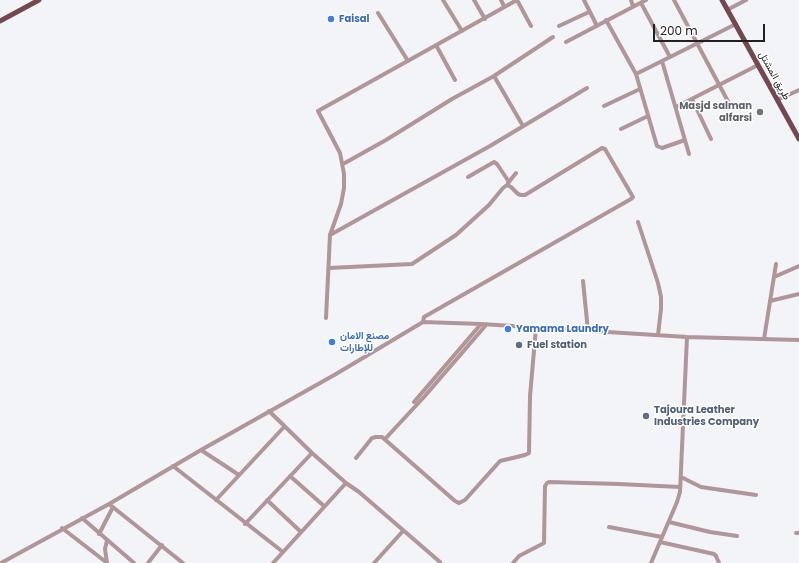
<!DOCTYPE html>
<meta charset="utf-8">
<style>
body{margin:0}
#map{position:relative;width:799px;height:563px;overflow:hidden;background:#f3f4f7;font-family:Poppins,sans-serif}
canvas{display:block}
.scale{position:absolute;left:653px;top:24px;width:112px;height:18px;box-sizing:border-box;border:2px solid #212123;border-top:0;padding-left:5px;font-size:12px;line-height:14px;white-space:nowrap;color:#212123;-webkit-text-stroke:3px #fff;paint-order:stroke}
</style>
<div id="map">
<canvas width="799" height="563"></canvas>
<div class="scale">200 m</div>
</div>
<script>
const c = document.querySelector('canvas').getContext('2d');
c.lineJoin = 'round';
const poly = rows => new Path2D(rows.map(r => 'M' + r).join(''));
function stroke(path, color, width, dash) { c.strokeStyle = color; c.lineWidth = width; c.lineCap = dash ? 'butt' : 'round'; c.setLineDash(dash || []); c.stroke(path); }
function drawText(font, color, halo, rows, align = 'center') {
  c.font = font + ' Poppins,Vazirmatn,sans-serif'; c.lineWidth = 3; c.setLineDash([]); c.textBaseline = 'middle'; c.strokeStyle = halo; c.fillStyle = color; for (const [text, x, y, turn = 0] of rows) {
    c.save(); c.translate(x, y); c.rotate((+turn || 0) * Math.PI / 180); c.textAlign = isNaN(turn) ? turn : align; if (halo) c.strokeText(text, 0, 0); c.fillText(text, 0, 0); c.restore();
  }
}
stroke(poly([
 [443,0,462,31],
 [474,0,485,19],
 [501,0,504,6],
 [517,0,531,26],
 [584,0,597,26],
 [631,0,633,6],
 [674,0,731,107],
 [641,3,670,57],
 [727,10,746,0],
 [378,13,408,61],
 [606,20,636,74,657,146,662,148,685,140],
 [559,26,589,12],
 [566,42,646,0],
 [436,45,455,80],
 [662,61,689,154],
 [636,74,736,24],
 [494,76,523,126],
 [692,99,711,139],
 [777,100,799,90],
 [604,106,640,89],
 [676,107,758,65],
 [621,129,648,116],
 [343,164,386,140,452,99,494,76,553,37],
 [468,177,494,162,497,164,509,182],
 [508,183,516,173],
 [638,222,658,283,661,297,661,309,658,335],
 [330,235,490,146,587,88],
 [329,268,412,264,456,235,489,205,503,188,507,185,511,187,518,194,521,195,525,195,602,148,605,149,633,197,631,199,424,317,423,322],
 [774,277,799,266],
 [583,281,588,331],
 [770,301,799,294],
 [326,318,330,235,341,204,344,188,344,174,340,153,318,111,517,0],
 [764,339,776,264],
 [414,402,481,324],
 [269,411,312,453,346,483,359,492,440,562],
 [385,439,424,397,486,325],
 [201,450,239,475],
 [356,458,372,438,376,437,382,437,455,501,459,503,465,500,500,461,525,455,529,453,530,396,536,328],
 [173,466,283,552],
 [290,476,324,506],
 [681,477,701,487,756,495],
 [216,500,284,427],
 [267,500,301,532],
 [109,504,183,563],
 [82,518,134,563],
 [669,522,710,532,737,536],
 [245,524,312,453],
 [609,527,662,537],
 [62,528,106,562],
 [796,533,799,533],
 [99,534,113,507],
 [660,542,714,554,716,556,719,563],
 [1,563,109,504,201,450,336,374,423,322,481,324,687,337,799,340],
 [107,563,105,549,107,540],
 [148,563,162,545],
 [273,563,346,483],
 [374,563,403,531],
 [513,563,519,556,544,543,545,486,547,483,549,482,619,484,680,487],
 [651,563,677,502,680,492,687,337]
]), '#b09599', 4);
stroke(poly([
 [722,0,799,139],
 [0,21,39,0]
]), '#744850', 5);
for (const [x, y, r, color] of [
 [331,19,4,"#3f7fe0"],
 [760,112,4,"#6b7280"],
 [508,329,4,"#3f7fe0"],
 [332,342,4,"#3f7fe0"],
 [519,345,4,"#5c6f8a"],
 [646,416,4,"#5c6f8a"]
]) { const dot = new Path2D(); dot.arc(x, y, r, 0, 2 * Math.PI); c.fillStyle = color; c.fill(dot); stroke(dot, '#fff', 1.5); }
drawText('bold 10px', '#366cbe', '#fff', [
 ["Faisal",339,19],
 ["Yamama Laundry",516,329],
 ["مصنع الامان",340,336],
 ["للإطارات",340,348]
], 'left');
drawText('10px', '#212123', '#fff', [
 ["طريق المشتل",774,76,61]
]);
drawText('bold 10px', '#5b616d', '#fff', [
 ["Masjd salman",752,106],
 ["alfarsi",752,118]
], 'right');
drawText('bold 10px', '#4e5e75', '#fff', [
 ["Fuel station",527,345],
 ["Tajoura Leather",654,410],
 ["Industries Company",654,422]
], 'left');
</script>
